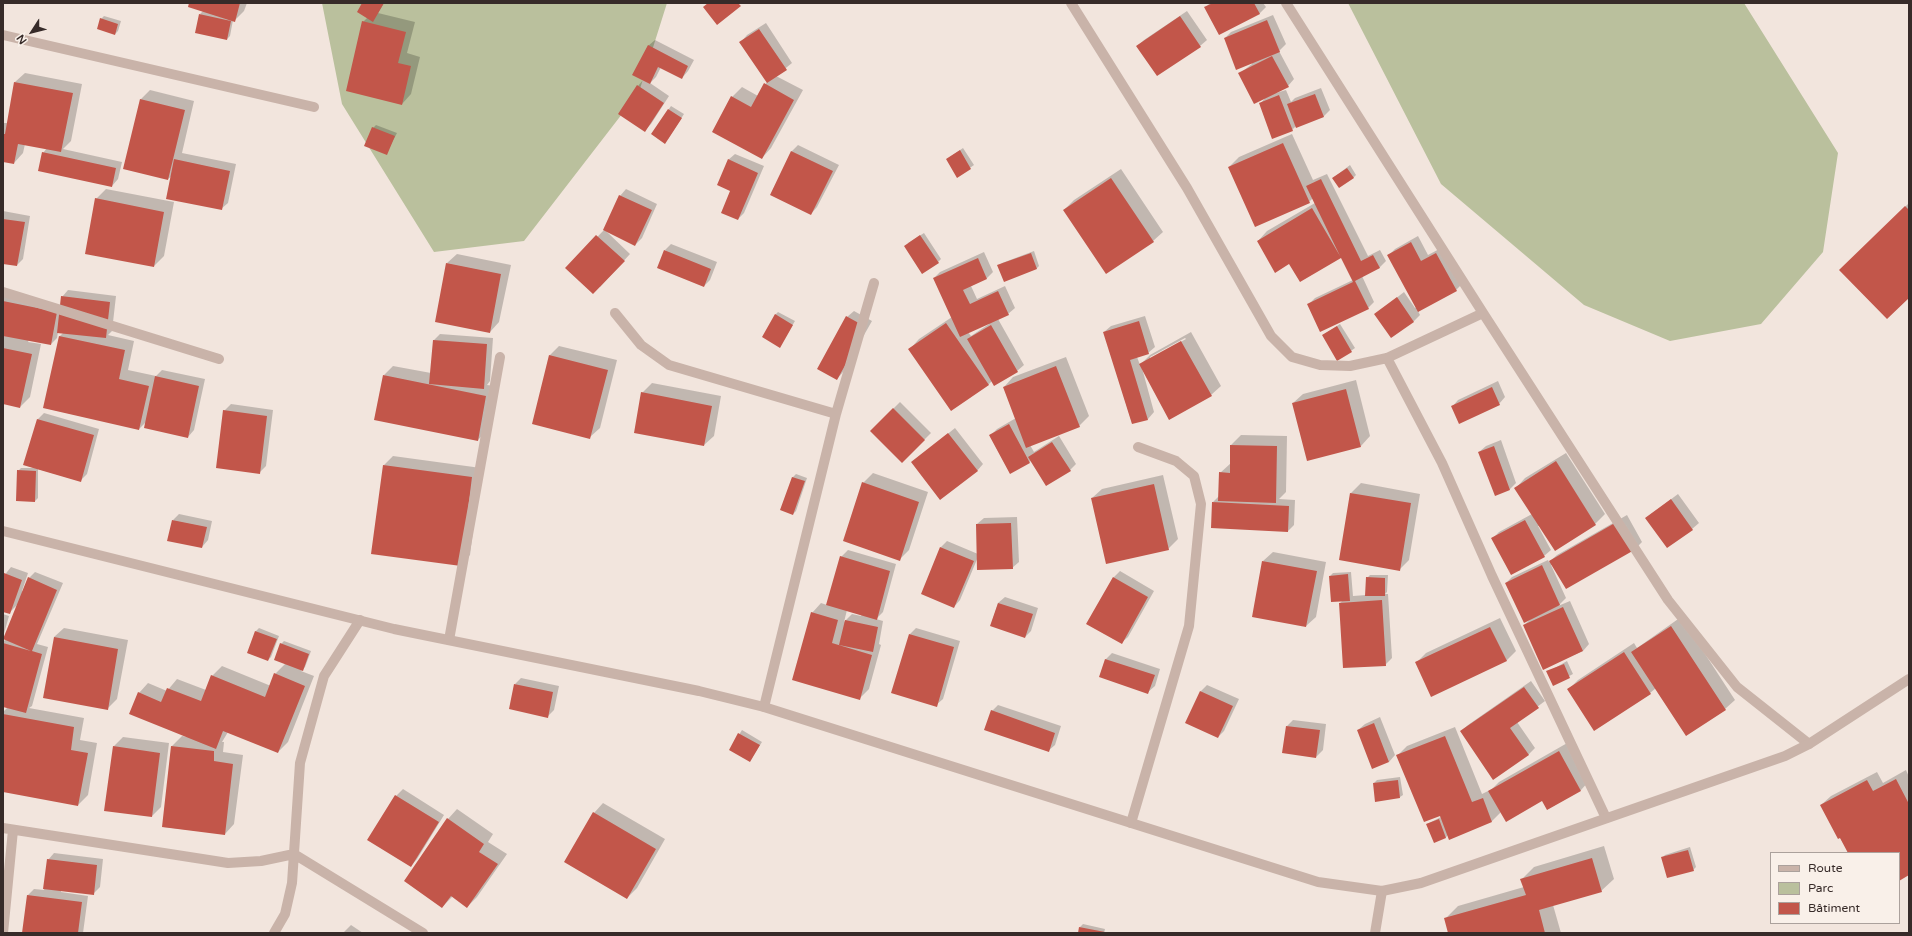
<!DOCTYPE html>
<meta charset="utf-8">
<style>
body{margin:0}
#map{position:relative;width:1912px;height:936px;overflow:hidden;background:#f2e5dd;font-family:"Varela Round",sans-serif}
canvas{display:block}
.frame{position:absolute;inset:0;border:4px solid #372b29;pointer-events:none}
.legend{position:absolute;left:1770px;top:852px;width:130px;height:72px;box-sizing:border-box;background:#f9f0e9;border:1px solid #aba19c;margin:0;padding:5px 7px;list-style:none;font-size:12px;color:#372b29}
.legend li{display:flex;align-items:center;gap:8px;height:20px}
.legend b{width:20px;border:1px solid #aba19c}
.north{position:absolute;left:12px;top:12px;width:40px;height:40px;-webkit-text-stroke:3px #f9f0e9;paint-order:stroke;rotate:234deg;font-size:11px;font-weight:700;line-height:16px;text-align:center;color:#372b29}
.north::after{content:'';display:block;margin:auto;width:14px;height:18px;background:#372b29;clip-path:polygon(50% 0,100% 100%,50% 72%,0 100%)}
</style>
<div id="map">
<canvas width="1912" height="936"></canvas>
<div class="frame"></div>
<ul class="legend">
<li><b style="height:5px;background:#c9b3a9"></b>Route</li>
<li><b style="height:11px;background:#bac09d"></b>Parc</li>
<li><b style="height:11px;background:#c2564a"></b>Bâtiment</li>
</ul>
<div class="north">N</div>
</div>
<script>
const c = document.querySelector('canvas').getContext('2d');
c.lineJoin = 'round';
function fillPath(path, color) { c.fillStyle = color; c.fill(path, 'evenodd'); }
const poly = rows => new Path2D(rows.map(r => 'M' + r).join(''));
function stroke(path, color, width, dash) { c.strokeStyle = color; c.lineWidth = width; c.lineCap = dash ? 'butt' : 'round'; c.setLineDash(dash || []); c.stroke(path); }
fillPath(poly([
 [322,3,667,3,639,92,524,241,434,252,342,104],
 [1348,3,1744,3,1838,153,1823,252,1761,324,1670,341,1584,305,1441,184]
]), '#bac09d');
fillPath(poly([
 [190,3,247,3,244,11,235,20,233,20,230,36,227,39,200,14,203,11],
 [363,3,384,3,378,13,415,22,407,53,420,57,411,94,402,104,363,22,368,17],
 [1210,3,1263,3,1266,7,1259,14,1205,8],
 [1187,11,1207,40,1200,46,1138,46,1144,40],
 [1273,15,1286,44,1279,51,1294,79,1288,86,1276,92,1276,93,1286,90,1291,102,1295,98,1321,88,1330,110,1323,117,1296,126,1292,130,1260,104,1266,97,1239,74,1252,64,1251,62,1225,38,1231,32],
 [104,16,121,21,118,31,115,34,101,19],
 [766,23,792,63,776,76,803,90,771,148,762,158,732,97,742,87,758,96,767,82,741,42,747,35],
 [655,40,694,60,688,71,682,78,661,67,656,77,650,83,669,96,651,124,645,130,638,86,643,80,648,46],
 [25,73,82,84,71,141,63,149,122,162,118,179,112,186,43,153,47,148,25,144,23,153,14,163,3,160,3,123,8,123,15,82],
 [150,90,194,101,182,153,236,164,228,203,221,209,172,176,168,179,141,99],
 [671,106,684,114,668,139,652,134],
 [376,125,397,133,386,154,373,128],
 [1292,134,1313,180,1327,174,1368,256,1380,250,1386,261,1379,268,1362,276,1374,302,1368,308,1308,305,1315,298,1353,280,1342,256,1290,263,1258,241,1267,231,1315,203,1313,198,1309,202,1229,167,1239,157],
 [798,145,839,165,817,207,811,214,771,194,792,151],
 [963,148,974,165,957,177,950,157],
 [735,154,764,166,744,213,738,219,732,191,728,160],
 [1350,165,1356,175,1353,178,1333,178],
 [1121,169,1163,232,1153,241,1064,210,1074,200],
 [106,189,174,202,164,256,154,266,96,199],
 [626,189,657,204,642,238,635,245,606,231,630,254,600,287,567,268,604,230,620,196],
 [1909,203,1909,296,1841,270],
 [3,211,30,216,23,259,17,265,3,263],
 [924,233,941,259,938,262,908,243],
 [1418,236,1428,255,1443,247,1463,283,1456,290,1418,311,1420,315,1414,321,1392,337,1376,314,1404,292,1415,308,1417,307,1389,255,1395,249],
 [671,244,717,262,710,280,704,286,665,250],
 [1034,251,1039,266,1036,269,999,266,1002,263],
 [984,252,993,272,987,278,971,286,977,299,1005,286,1015,308,1008,314,998,319,1024,365,1017,371,994,384,992,381,988,385,910,349,919,339,952,317,934,278,940,272],
 [989,323,989,324,971,336,968,332],
 [457,254,511,265,499,322,490,332,447,263],
 [68,290,116,296,112,331,108,335,134,341,128,370,156,376,162,370,205,379,194,430,188,437,146,422,139,429,45,408,60,336,64,332,58,332,57,338,51,344,29,340,28,342,41,344,30,397,20,407,3,403,3,294,61,306,62,297],
 [854,311,872,321,843,372,837,379,847,317],
 [778,312,795,321,780,346,775,315],
 [1145,316,1155,347,1148,353,1137,357,1140,365,1150,355,1191,332,1221,386,1211,395,1142,368,1154,412,1148,419,1132,423,1104,332,1111,326],
 [1185,338,1186,339,1150,359,1150,357],
 [1340,324,1355,348,1338,360,1323,335],
 [440,334,493,338,490,381,487,385,495,386,487,430,478,440,384,375,393,366,431,373,434,340],
 [559,346,617,360,600,428,590,437,533,423,550,355],
 [1066,357,1089,416,1079,426,1030,445,1034,452,1059,436,1076,464,1070,470,1031,461,1010,473,990,436,997,429,1016,418,1004,387,1013,377],
 [1356,380,1370,436,1361,446,1293,403,1303,394],
 [1498,381,1505,397,1499,404,1452,407,1458,400],
 [652,383,721,396,714,436,704,445,635,432,642,393],
 [900,402,931,433,902,462,871,431],
 [231,404,273,410,266,466,259,473,224,411],
 [44,413,99,429,87,474,80,481,38,469,38,498,35,501,18,471,21,468,34,468,25,465,38,419],
 [955,428,983,464,977,471,913,462],
 [1241,435,1287,436,1286,492,1279,499,1295,500,1294,525,1288,531,1213,502,1219,496,1220,473,1231,463,1231,445],
 [1501,440,1516,483,1510,489,1496,494,1479,452,1486,446],
 [1566,453,1605,514,1595,524,1538,526,1551,550,1544,556,1493,538,1499,532,1532,514,1516,488,1525,478],
 [393,456,481,468,470,555,460,565,384,465],
 [873,473,928,492,909,550,900,559,863,483],
 [796,474,807,478,796,511,793,514,782,510,793,477],
 [1163,475,1178,539,1168,549,1092,498,1102,489],
 [1361,483,1420,494,1409,560,1399,570,1340,559,1351,493],
 [1678,494,1699,523,1692,529,1646,518],
 [179,514,212,521,208,540,202,547,173,520],
 [1627,515,1642,542,1636,548,1551,565,1566,598,1558,606,1570,601,1589,644,1583,651,1544,668,1524,625,1532,618,1506,583,1512,577,1548,560,1549,562,1557,555],
 [1017,517,1019,562,1012,568,978,557,960,600,954,607,941,547,947,541,978,554,977,524,984,518],
 [848,550,896,564,883,612,876,619,883,621,879,644,881,645,869,689,859,699,812,613,821,603,827,605,841,557],
 [847,610,862,614,861,616,852,614,844,622],
 [1273,552,1326,562,1316,617,1306,626,1263,561],
 [11,567,28,573,22,591,23,592,29,578,35,572,63,583,37,644,48,647,32,706,29,708,84,718,80,740,97,743,88,795,78,805,3,791,3,712,8,707,3,706,3,642,6,639,3,638,4,638,18,604,9,613,3,610,3,577],
 [1120,571,1154,591,1128,637,1121,643,1114,577],
 [1351,572,1353,596,1366,595,1367,578,1370,575,1388,575,1387,592,1385,594,1388,594,1392,658,1385,665,1340,603,1343,600,1330,576,1333,573],
 [1005,597,1038,608,1031,631,1025,637,991,625,998,603],
 [3,614,9,616,3,637],
 [1681,617,1735,700,1725,709,1656,688,1650,693,1568,690,1578,680,1634,643,1637,648],
 [1500,618,1516,651,1506,661,1416,663,1426,653],
 [64,628,128,640,117,699,107,709,54,637],
 [259,628,279,636,271,657,268,660,248,653,256,631],
 [916,628,960,641,943,699,936,705,910,634],
 [284,641,311,651,305,667,301,671,314,676,288,742,278,752,228,732,222,742,224,742,223,752,243,755,234,824,225,834,163,827,172,746,182,736,188,737,139,693,148,683,167,691,177,679,206,690,212,676,222,666,271,686,275,674,286,663,281,644],
 [1112,653,1160,669,1155,686,1148,692,1100,676,1106,659],
 [1567,661,1573,674,1554,684,1548,672],
 [521,678,559,686,554,710,547,717,515,684],
 [1531,681,1545,701,1517,722,1535,748,1528,755,1461,731,1468,725],
 [1207,685,1239,699,1224,731,1218,737,1201,691],
 [998,705,1061,726,1055,745,1048,751,992,711],
 [1380,717,1395,755,1389,762,1358,730,1365,724],
 [1293,720,1326,724,1323,750,1316,757,1287,726],
 [1455,727,1482,794,1492,789,1499,782,1569,742,1590,780,1581,790,1548,809,1542,800,1501,812,1492,821,1450,838,1448,835,1445,838,1427,824,1441,817,1397,756,1407,746],
 [742,730,762,742,750,761,730,749],
 [123,737,169,743,161,807,152,816,114,746],
 [1906,770,1909,777,1909,874,1899,879,1899,853,1849,853,1821,805,1831,796,1877,772,1883,783],
 [1400,777,1403,795,1400,797,1374,783,1377,780],
 [403,789,444,815,417,859,411,866,369,839,396,796],
 [603,803,665,839,637,888,627,898,594,813],
 [457,809,493,834,488,842,507,854,477,897,467,907,453,896,442,907,448,819],
 [1604,846,1614,879,1601,891,1553,905,1561,933,1449,933,1445,919,1458,906,1524,887,1522,879,1534,867],
 [1690,847,1696,867,1693,870,1662,858,1665,855],
 [54,853,103,859,100,887,93,894,61,890,61,892,88,896,83,933,23,933,28,895,34,889,44,890,48,860],
 [1083,924,1105,929,1104,933,1079,933,1080,927],
 [351,925,363,933,343,933]
]), '#0003');
fillPath(poly([
 [189,3,240,3,235,22,188,7],
 [362,3,384,3,373,22,357,12],
 [708,3,738,3,741,6,717,25,703,7],
 [1213,3,1254,3,1260,14,1219,35,1204,7],
 [199,14,231,21,227,40,195,33],
 [1180,16,1201,47,1157,76,1136,46],
 [100,18,118,24,115,35,97,29],
 [1267,20,1280,52,1236,70,1224,38],
 [362,21,406,32,398,63,411,66,402,105,346,91],
 [759,29,787,70,767,83,739,42],
 [648,45,688,66,682,79,658,67,650,84,632,75],
 [1272,56,1289,87,1254,104,1238,73],
 [14,82,73,93,61,152,18,144,14,164,3,162,3,134,5,134],
 [764,83,794,100,762,159,712,132,731,96,751,107],
 [637,85,664,103,645,132,618,114],
 [1315,94,1324,117,1296,128,1287,104],
 [1279,95,1293,131,1272,139,1259,103],
 [140,99,185,110,168,180,123,169],
 [668,109,682,118,665,144,651,134],
 [372,127,395,136,387,155,364,146],
 [1283,143,1310,203,1255,227,1228,167],
 [960,150,971,169,957,178,946,159],
 [791,151,833,171,811,215,770,195],
 [42,152,116,168,112,187,38,171],
 [174,159,230,171,222,210,166,199],
 [728,159,758,173,738,220,721,213,730,191,717,185],
 [1347,168,1354,178,1339,188,1332,178],
 [1111,178,1154,242,1106,274,1063,210],
 [1321,179,1361,261,1373,255,1380,268,1355,281,1369,309,1320,332,1307,304,1353,282,1341,258,1300,282,1289,264,1275,273,1257,241,1312,208,1340,256,1306,186],
 [619,195,652,210,635,246,603,230],
 [95,198,164,212,154,267,85,254],
 [1905,206,1909,210,1909,298,1887,319,1839,270],
 [3,219,25,222,17,266,3,264],
 [596,235,625,261,593,294,565,268],
 [920,235,939,263,922,274,904,246],
 [1411,242,1421,261,1436,253,1457,291,1418,312,1387,255],
 [664,250,711,269,704,287,657,268],
 [1031,253,1037,269,1004,282,997,265],
 [978,258,987,279,963,290,970,304,998,291,1009,315,960,337,933,278],
 [446,263,501,274,490,333,435,322],
 [61,296,110,302,106,338,57,333],
 [1397,297,1414,322,1391,338,1374,314],
 [3,301,57,312,51,345,3,336],
 [775,314,793,325,780,348,762,337],
 [846,316,866,327,837,380,817,369],
 [1139,321,1149,354,1130,360,1148,420,1132,424,1103,332],
 [946,323,989,385,951,411,908,349],
 [991,325,1018,372,994,386,967,339],
 [1337,326,1352,352,1337,361,1322,335],
 [59,336,125,350,119,379,149,386,139,430,43,408],
 [433,340,487,344,484,389,429,384],
 [1181,341,1212,396,1169,420,1139,364],
 [3,348,32,354,20,408,3,404],
 [549,355,608,370,590,439,532,424],
 [1056,366,1080,427,1026,448,1003,387],
 [383,375,486,396,478,441,374,420],
 [155,376,199,386,188,438,144,428],
 [1492,387,1500,405,1459,424,1451,406],
 [1346,389,1361,447,1307,461,1292,403],
 [641,392,712,406,704,446,634,433],
 [893,408,925,440,902,463,870,431],
 [223,410,267,416,260,474,216,468],
 [37,419,94,435,81,482,23,465],
 [1009,424,1030,463,1010,474,989,435],
 [948,433,978,471,940,500,911,462],
 [1052,442,1071,471,1046,486,1028,457],
 [1230,445,1277,446,1276,503,1218,501,1219,472,1230,473],
 [1494,446,1510,490,1495,496,1478,452],
 [1556,461,1596,525,1555,551,1514,488],
 [383,465,472,477,461,566,371,554],
 [17,470,36,471,35,502,16,501],
 [792,477,805,481,793,515,780,510],
 [862,482,919,502,900,561,843,541],
 [1154,484,1169,550,1106,564,1091,498],
 [1350,493,1411,503,1400,571,1339,560],
 [1671,499,1693,530,1667,548,1645,518],
 [1212,502,1289,506,1288,532,1211,528],
 [172,520,207,527,202,548,167,541],
 [1525,520,1545,557,1511,575,1491,538],
 [1620,520,1636,549,1566,589,1549,561],
 [1011,523,1013,569,977,570,976,524],
 [940,547,974,561,954,608,921,594],
 [840,556,890,571,877,620,826,605],
 [1262,561,1317,571,1306,627,1252,617],
 [1542,565,1560,605,1524,623,1505,583],
 [4,573,22,580,10,614,3,612],
 [1348,574,1350,601,1331,602,1329,576],
 [28,577,57,590,32,651,42,654,26,713,3,707,3,643,31,651,3,639],
 [1113,577,1148,597,1122,644,1086,624],
 [1366,577,1385,578,1385,596,1365,596],
 [1382,600,1386,666,1343,668,1339,603],
 [998,603,1033,614,1025,638,990,626],
 [1563,607,1583,651,1543,670,1523,625],
 [811,612,838,620,832,643,872,655,860,700,792,680],
 [845,620,878,627,873,652,839,645],
 [1671,626,1726,710,1686,736,1631,652],
 [1490,627,1507,661,1431,697,1415,662],
 [255,631,277,639,268,661,247,653],
 [909,634,954,647,937,707,891,693],
 [54,637,118,649,108,710,43,698],
 [280,643,309,654,303,671,274,660],
 [1624,652,1651,694,1594,731,1567,689],
 [1105,659,1155,675,1148,694,1099,677],
 [1564,664,1570,678,1553,686,1546,671],
 [274,673,305,686,278,753,223,731,216,749,129,714,138,692,161,702,167,688,201,701,211,675,265,697],
 [514,684,553,692,548,718,509,709],
 [1524,687,1539,708,1510,728,1529,755,1493,780,1460,731],
 [1200,691,1233,706,1218,738,1185,723],
 [991,710,1055,733,1049,752,984,730],
 [3,714,74,727,71,750,88,753,78,806,3,792],
 [1374,723,1389,762,1372,769,1357,730],
 [1286,726,1320,730,1316,758,1282,753],
 [738,733,760,745,750,762,729,750],
 [1445,736,1472,802,1483,798,1492,822,1449,840,1440,816,1424,822,1396,755],
 [113,746,160,753,152,817,104,811],
 [171,746,214,751,214,761,233,764,225,835,162,827],
 [1559,751,1581,791,1547,810,1542,801,1506,822,1488,791],
 [1896,779,1909,804,1909,875,1899,881,1899,853,1848,853,1840,838,1838,839,1820,805,1867,780,1873,791],
 [1398,780,1400,798,1375,802,1373,783],
 [395,795,439,822,411,867,367,840],
 [593,812,656,849,627,899,564,862],
 [447,818,484,844,479,852,498,864,467,908,451,896,442,908,404,881],
 [1439,819,1446,838,1434,843,1426,824],
 [1688,850,1694,871,1667,878,1661,857],
 [1592,858,1602,892,1539,910,1545,933,1448,933,1444,918,1526,895,1520,879],
 [47,859,97,865,94,895,43,889],
 [27,895,82,902,78,933,22,933],
 [1079,927,1105,932,1105,933,1078,933]
]), '#c2564a');
stroke(poly([
 [1071,3,1187,188,1271,336,1292,357,1320,365,1350,366,1387,358,1483,313],
 [1286,3,1483,313,1668,600,1737,687,1809,744],
 [3,35,314,107],
 [3,292,219,359],
 [615,313,641,345,669,365,836,414],
 [1387,358,1442,463,1492,576,1606,818],
 [449,640,500,357],
 [764,707,836,414,874,283],
 [1131,823,1189,626,1201,504,1194,476,1176,461,1138,447],
 [3,828,228,863,261,861,294,854,423,933],
 [3,933,13,830],
 [274,933,285,914,292,883,300,763,324,676,360,620],
 [1375,933,1382,891]
]), '#c9b3a9', 10);
stroke(poly([
 [3,531,394,629,699,691,764,707,1318,882,1382,891,1421,883,1785,756,1809,744,1909,679]
]), '#c9b3a9', 10);
</script>
